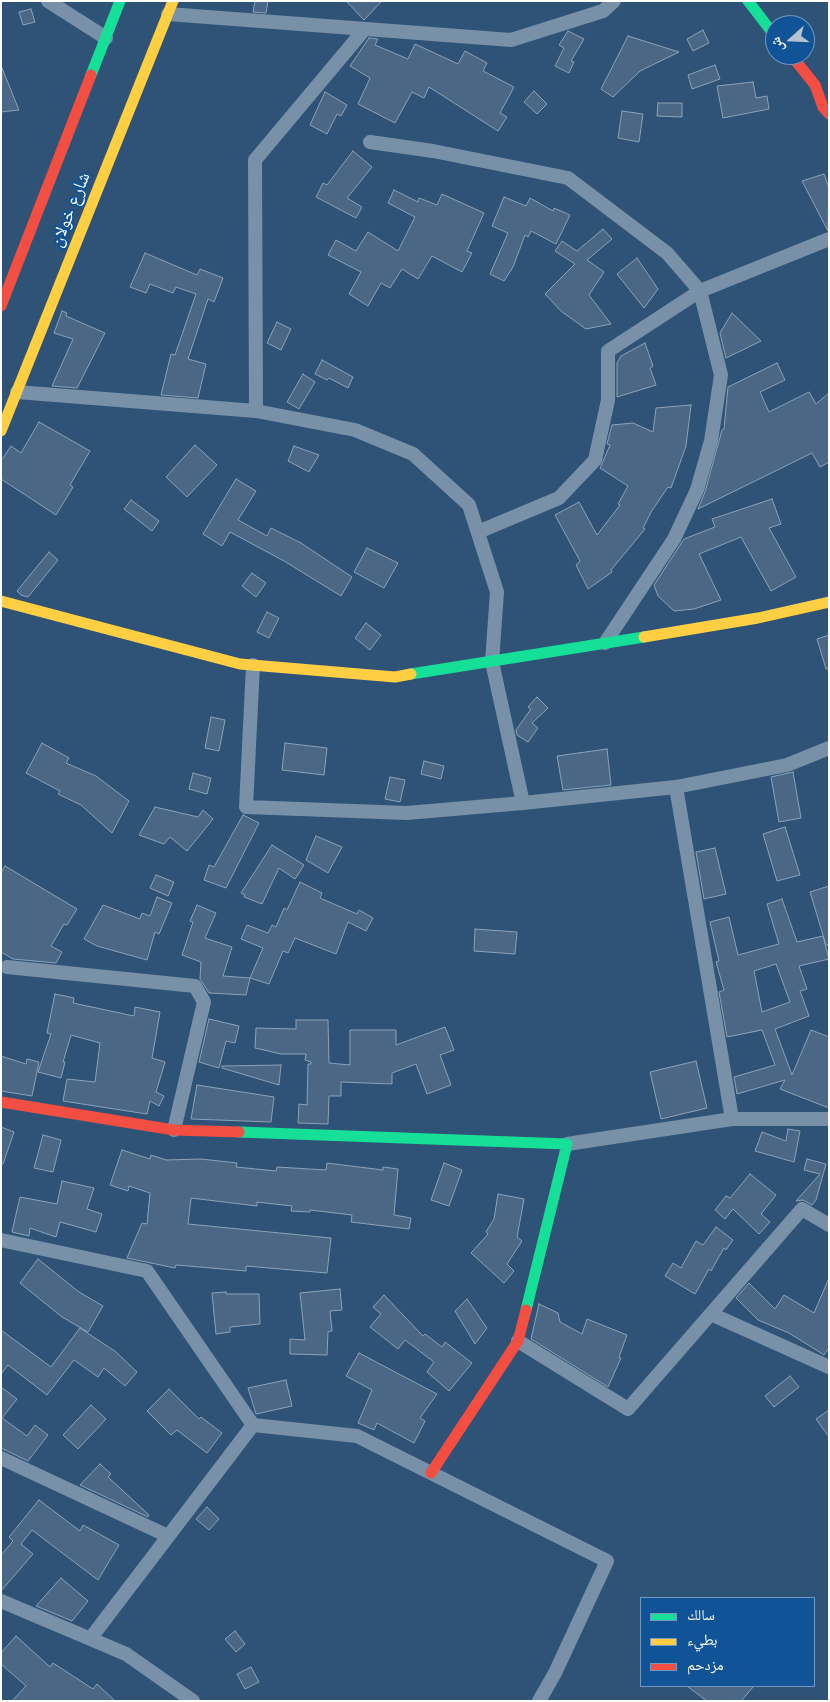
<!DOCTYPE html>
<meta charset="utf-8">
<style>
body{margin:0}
#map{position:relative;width:830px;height:1702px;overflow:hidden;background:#2f5377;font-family:Poppins,"Noto Naskh Arabic",sans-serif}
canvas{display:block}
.frame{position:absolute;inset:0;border:2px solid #fff;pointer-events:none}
.legend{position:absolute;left:640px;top:1597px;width:175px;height:90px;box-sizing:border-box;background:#105396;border:1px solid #7098c0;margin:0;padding:6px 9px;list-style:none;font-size:15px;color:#fff}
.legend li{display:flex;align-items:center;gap:10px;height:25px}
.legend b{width:25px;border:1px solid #7098c0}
.north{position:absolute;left:765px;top:15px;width:50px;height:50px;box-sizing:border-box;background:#105396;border:1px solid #7098c0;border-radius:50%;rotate:250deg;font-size:14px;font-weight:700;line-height:20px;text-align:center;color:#fff}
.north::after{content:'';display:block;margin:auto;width:18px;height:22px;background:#b6c3cf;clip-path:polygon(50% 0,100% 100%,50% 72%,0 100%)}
</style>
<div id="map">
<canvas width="830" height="1702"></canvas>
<div class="frame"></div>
<ul class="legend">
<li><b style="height:6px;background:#16e098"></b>سالك</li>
<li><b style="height:6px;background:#ffcf43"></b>بطيء</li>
<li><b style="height:6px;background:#f24e42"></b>مزدحم</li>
</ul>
<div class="north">ش</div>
</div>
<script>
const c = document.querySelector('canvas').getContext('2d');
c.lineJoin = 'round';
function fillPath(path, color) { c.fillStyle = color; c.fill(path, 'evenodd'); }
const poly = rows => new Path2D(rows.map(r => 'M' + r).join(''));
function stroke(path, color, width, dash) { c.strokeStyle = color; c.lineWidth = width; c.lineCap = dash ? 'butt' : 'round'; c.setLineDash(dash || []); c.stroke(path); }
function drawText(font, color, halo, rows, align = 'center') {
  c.font = font + ' Poppins,"Noto Naskh Arabic",sans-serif'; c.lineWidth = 4; c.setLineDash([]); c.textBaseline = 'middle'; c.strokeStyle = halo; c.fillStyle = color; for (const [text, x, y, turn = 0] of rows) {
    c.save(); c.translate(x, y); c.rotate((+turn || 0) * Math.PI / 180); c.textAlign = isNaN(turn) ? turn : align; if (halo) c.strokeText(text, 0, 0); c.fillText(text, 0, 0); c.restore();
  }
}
const building = poly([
 [255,1,268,1,266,13,253,12,255,1],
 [346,1,382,1,364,20,346,1],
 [31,9,35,22,23,25,19,12,31,9],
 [703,30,709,43,693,51,687,39,703,30],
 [568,31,584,39,571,61,574,62,569,73,555,66,564,48,559,45,568,31],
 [628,36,679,52,640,71,613,97,601,89,628,36],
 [369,38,378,39,375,45,408,59,415,44,458,64,465,51,487,63,483,71,514,87,500,113,507,117,498,131,429,87,424,98,412,92,395,123,358,104,370,78,350,66,369,38],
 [715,65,720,79,692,89,688,75,715,65],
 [2,68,19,110,1,112,2,68],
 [753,82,756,98,767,96,769,109,723,118,717,86,753,82],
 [534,91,547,104,537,114,524,102,534,91],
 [325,92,347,105,341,116,337,114,327,134,310,125,325,92],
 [658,103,682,103,682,117,657,116,658,103],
 [622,111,643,114,639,142,618,138,622,111],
 [353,151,372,167,347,198,362,207,356,218,316,197,323,183,327,185,353,151],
 [824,174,829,188,828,231,802,181,824,174],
 [394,190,418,202,419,198,437,205,442,194,484,213,467,251,472,253,462,272,432,256,418,279,402,269,390,288,381,283,368,306,349,294,361,272,328,255,336,240,356,251,368,232,398,251,415,217,388,203,394,190],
 [504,197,526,206,530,198,553,211,554,208,570,215,556,244,531,231,528,237,525,235,513,267,504,281,490,274,508,233,492,226,504,197],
 [603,229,612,239,587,260,604,272,589,295,611,324,586,329,561,311,545,294,575,264,555,251,562,241,577,251,603,229],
 [145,253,197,275,200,269,223,278,214,302,208,299,188,359,206,364,198,398,161,395,171,354,175,355,196,294,176,287,173,293,150,284,146,293,130,287,145,253],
 [637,258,658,289,644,308,617,274,637,258],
 [62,311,67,313,66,316,105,333,77,388,52,386,73,339,54,333,62,311],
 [732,313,761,341,726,358,720,333,732,313],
 [277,322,291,329,281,350,267,343,277,322],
 [645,343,653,366,650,368,656,385,617,397,617,363,621,356,645,343],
 [322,360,353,377,348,388,329,378,327,380,315,374,322,360],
 [777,363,785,380,760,392,769,412,809,392,816,404,829,393,829,462,820,467,812,453,698,509,705,492,722,430,724,429,728,387,777,363],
 [303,374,315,382,299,409,287,402,303,374],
 [691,405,686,446,671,488,668,487,651,512,643,528,645,529,611,570,612,572,588,589,576,565,580,561,555,515,579,502,597,535,620,505,618,504,628,486,600,468,610,445,607,444,612,425,633,423,653,432,656,408,691,405],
 [39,422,90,451,70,485,73,487,56,515,1,479,1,461,11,446,21,453,39,422],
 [195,445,217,465,187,497,166,477,195,445],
 [294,446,319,455,309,472,288,461,294,446],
 [236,479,256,491,238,520,267,536,271,528,301,543,352,577,341,596,284,561,230,532,222,546,203,534,236,479],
 [772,499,781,524,769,528,796,577,771,591,741,537,699,554,721,600,694,609,674,611,658,596,654,585,684,539,715,527,712,519,772,499],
 [131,500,159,521,152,531,124,509,131,500],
 [367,548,398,563,384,588,354,572,367,548],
 [49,552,58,560,28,597,21,595,17,591,49,552],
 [252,573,266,583,256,597,242,586,252,573],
 [267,612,279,618,269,638,257,632,267,612],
 [366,623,381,635,370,650,355,638,366,623],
 [829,635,829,669,826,669,817,639,829,635],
 [537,697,548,708,532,723,538,728,528,742,517,735,516,730,531,709,528,707,537,697],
 [211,717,225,720,219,751,205,748,211,717],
 [42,743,69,758,66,763,96,776,129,801,112,833,81,805,58,794,60,791,26,773,42,743],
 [285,743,327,748,324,775,282,770,285,743],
 [607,749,611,785,563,790,557,756,607,749],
 [424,761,444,766,441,779,421,774,424,761],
 [793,772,801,818,779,822,771,777,793,772],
 [193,773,211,778,207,794,189,789,193,773],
 [390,777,405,780,400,802,385,799,390,777],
 [155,807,198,817,203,810,213,819,187,851,170,837,164,844,139,835,155,807],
 [243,815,259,823,226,888,204,880,209,865,214,867,243,815],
 [785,827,800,875,777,881,763,834,785,827],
 [316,836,342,847,328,873,306,860,316,836],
 [272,845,304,865,295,879,279,868,262,904,244,897,245,895,241,893,272,845],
 [715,848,726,894,704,899,696,852,715,848],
 [5,866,77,909,67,925,64,924,51,946,62,952,56,963,13,959,1,952,1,873,5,866],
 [156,875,174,882,168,896,150,888,156,875],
 [300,882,322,893,320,898,357,914,359,910,373,918,366,931,348,922,336,954,295,938,288,953,283,951,269,984,250,978,263,948,241,939,247,925,268,933,272,925,276,927,284,908,287,910,300,882],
 [829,886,829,945,826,945,810,892,829,886],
 [157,897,172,903,159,934,155,932,147,960,97,946,84,939,103,905,140,919,142,913,150,916,157,897],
 [782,899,797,942,823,936,829,959,799,966,807,989,800,991,809,1016,775,1029,792,1075,811,1030,829,1037,829,1108,780,1089,785,1080,737,1094,734,1077,775,1065,762,1030,727,1037,719,992,724,990,716,962,719,961,710,922,729,917,738,955,779,944,767,904,782,899],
 [776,964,790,1002,762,1012,754,971,776,964],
 [197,905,216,913,205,938,232,947,223,976,250,978,246,995,209,993,200,979,201,962,182,955,193,922,190,921,197,905],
 [475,929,517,932,515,954,474,951,475,929],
 [55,994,74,998,73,1003,134,1016,135,1007,160,1012,152,1058,165,1062,156,1092,164,1096,159,1106,150,1101,147,1114,63,1101,67,1079,95,1082,100,1043,71,1035,63,1062,65,1062,61,1078,38,1072,51,1034,47,1033,55,994],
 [209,1019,239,1026,235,1043,226,1041,219,1068,199,1062,209,1019],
 [296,1020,328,1020,329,1063,350,1065,350,1030,396,1030,396,1045,445,1027,454,1050,440,1055,451,1085,427,1094,416,1064,392,1073,392,1084,341,1082,341,1096,329,1096,328,1124,298,1123,299,1104,307,1105,308,1064,311,1064,311,1062,305,1060,306,1054,281,1054,255,1048,256,1028,296,1029,296,1020],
 [1,1056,26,1064,27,1059,39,1062,32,1096,1,1091,1,1056],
 [696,1061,707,1108,661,1119,650,1072,696,1061],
 [281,1065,279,1085,222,1068,222,1066,281,1065],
 [197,1085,274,1097,271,1122,191,1119,197,1085],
 [1,1127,14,1132,3,1164,1,1163,1,1127],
 [788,1129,800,1131,794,1162,755,1151,762,1132,786,1141,788,1129],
 [43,1135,61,1140,53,1172,34,1168,43,1135],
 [122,1150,150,1159,151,1155,166,1160,201,1159,237,1163,236,1167,276,1171,277,1167,326,1170,327,1163,383,1170,383,1167,398,1169,394,1215,411,1218,409,1229,351,1222,352,1215,310,1210,310,1212,291,1211,292,1206,257,1202,257,1206,191,1198,188,1224,331,1238,327,1273,246,1266,246,1271,176,1265,175,1268,127,1258,142,1223,147,1224,150,1193,129,1186,128,1191,110,1185,122,1150],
 [807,1159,826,1164,816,1200,812,1205,803,1200,796,1201,820,1174,804,1170,807,1159],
 [444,1163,462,1170,449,1206,431,1200,444,1163],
 [750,1174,776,1195,761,1214,770,1222,759,1234,733,1209,725,1219,715,1210,726,1196,730,1198,750,1174],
 [62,1181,94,1188,87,1209,102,1214,96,1232,60,1222,56,1237,30,1228,29,1236,12,1232,20,1197,57,1204,62,1181],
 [498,1194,524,1199,517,1237,522,1241,507,1264,514,1271,504,1283,471,1253,488,1234,486,1232,494,1219,498,1194],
 [716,1227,733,1240,726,1250,724,1248,711,1271,709,1269,695,1294,665,1276,673,1263,681,1268,696,1241,703,1245,716,1227],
 [38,1259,79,1292,103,1306,88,1332,62,1317,20,1283,38,1259],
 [829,1278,829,1348,824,1355,789,1333,758,1320,736,1298,749,1283,775,1309,784,1295,814,1313,829,1278],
 [340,1289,342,1310,330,1311,332,1331,328,1332,327,1355,290,1354,290,1339,305,1340,300,1293,340,1289],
 [226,1292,226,1294,259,1294,260,1324,230,1327,230,1332,216,1334,212,1293,226,1292],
 [384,1295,423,1336,425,1334,442,1347,445,1342,472,1363,449,1391,427,1372,434,1362,405,1340,398,1349,370,1327,381,1314,373,1307,384,1295],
 [467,1299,487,1328,475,1344,455,1311,467,1299],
 [539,1304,558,1313,560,1322,582,1334,587,1319,627,1335,619,1357,621,1358,608,1387,531,1339,539,1304],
 [80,1328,116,1352,137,1372,125,1386,104,1368,98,1377,74,1360,47,1395,8,1365,1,1374,1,1330,51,1367,80,1328],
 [359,1353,437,1394,420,1418,425,1421,414,1443,377,1423,374,1430,358,1423,372,1390,346,1376,359,1353],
 [790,1376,799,1387,774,1407,765,1396,790,1376],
 [286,1380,292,1406,256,1414,248,1388,286,1380],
 [1,1387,17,1399,2,1418,27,1436,35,1425,48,1435,28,1461,1,1448,1,1387],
 [169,1389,199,1419,201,1417,222,1433,207,1453,177,1430,171,1435,147,1411,169,1389],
 [91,1405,106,1419,78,1449,63,1435,91,1405],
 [829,1410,829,1437,816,1419,829,1410],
 [100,1464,111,1474,108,1477,149,1515,148,1517,80,1485,100,1464],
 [39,1500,80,1531,83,1525,119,1545,98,1580,32,1530,21,1544,33,1554,1,1591,1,1555,13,1541,9,1537,39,1500],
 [207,1507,219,1519,209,1530,196,1519,207,1507],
 [61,1578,88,1601,72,1621,36,1606,61,1578],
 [235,1631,245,1644,236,1652,225,1639,235,1631],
 [16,1636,50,1667,53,1663,93,1689,97,1684,115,1701,12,1701,26,1686,1,1664,1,1653,16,1636],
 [251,1667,259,1682,245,1689,237,1674,251,1667],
 [687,1686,754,1686,741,1701,707,1701,687,1686]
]);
fillPath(building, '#4a6885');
stroke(building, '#8ca2b7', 1);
stroke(poly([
 [48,1,106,38],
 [168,14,511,40,603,11,614,1],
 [370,142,433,151,568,178,667,253,700,291,721,375,711,441,697,490,674,539,605,643],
 [17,392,256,411,255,160,364,30],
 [256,411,355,430,413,454,469,505,497,592,492,662,523,803],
 [478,532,559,498,595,460,608,400,608,351,700,291,829,239],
 [253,665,246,807,407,813,523,803,676,787,787,765,829,748],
 [676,787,732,1119],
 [7,967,195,986,204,1002,174,1130],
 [567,1144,732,1119,829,1119],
 [1,1240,147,1271,253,1425],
 [711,1314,829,1367],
 [518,1341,628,1409,802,1209,829,1225],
 [1,1458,168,1536],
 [1,1601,126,1654,193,1701],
 [90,1639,253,1425,357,1436,607,1561,555,1673,539,1701]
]), '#7891a9', 14);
stroke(poly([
 [748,1,775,36],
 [91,75,120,1],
 [411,674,644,637],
 [239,1132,567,1144,526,1310]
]), '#16e098', 11);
stroke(poly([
 [1,431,173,1],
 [1,601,240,664,395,677,411,674],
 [644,637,758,618,829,602]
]), '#ffcf43', 11);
stroke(poly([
 [791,55,815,85,823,107,829,114],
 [1,306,91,75],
 [1,1102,174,1130,239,1132],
 [431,1473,518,1341,526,1310]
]), '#f24e42', 11);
drawText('18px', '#fff', '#105396', [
 ["شارع خولان",71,210,-68]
]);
</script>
